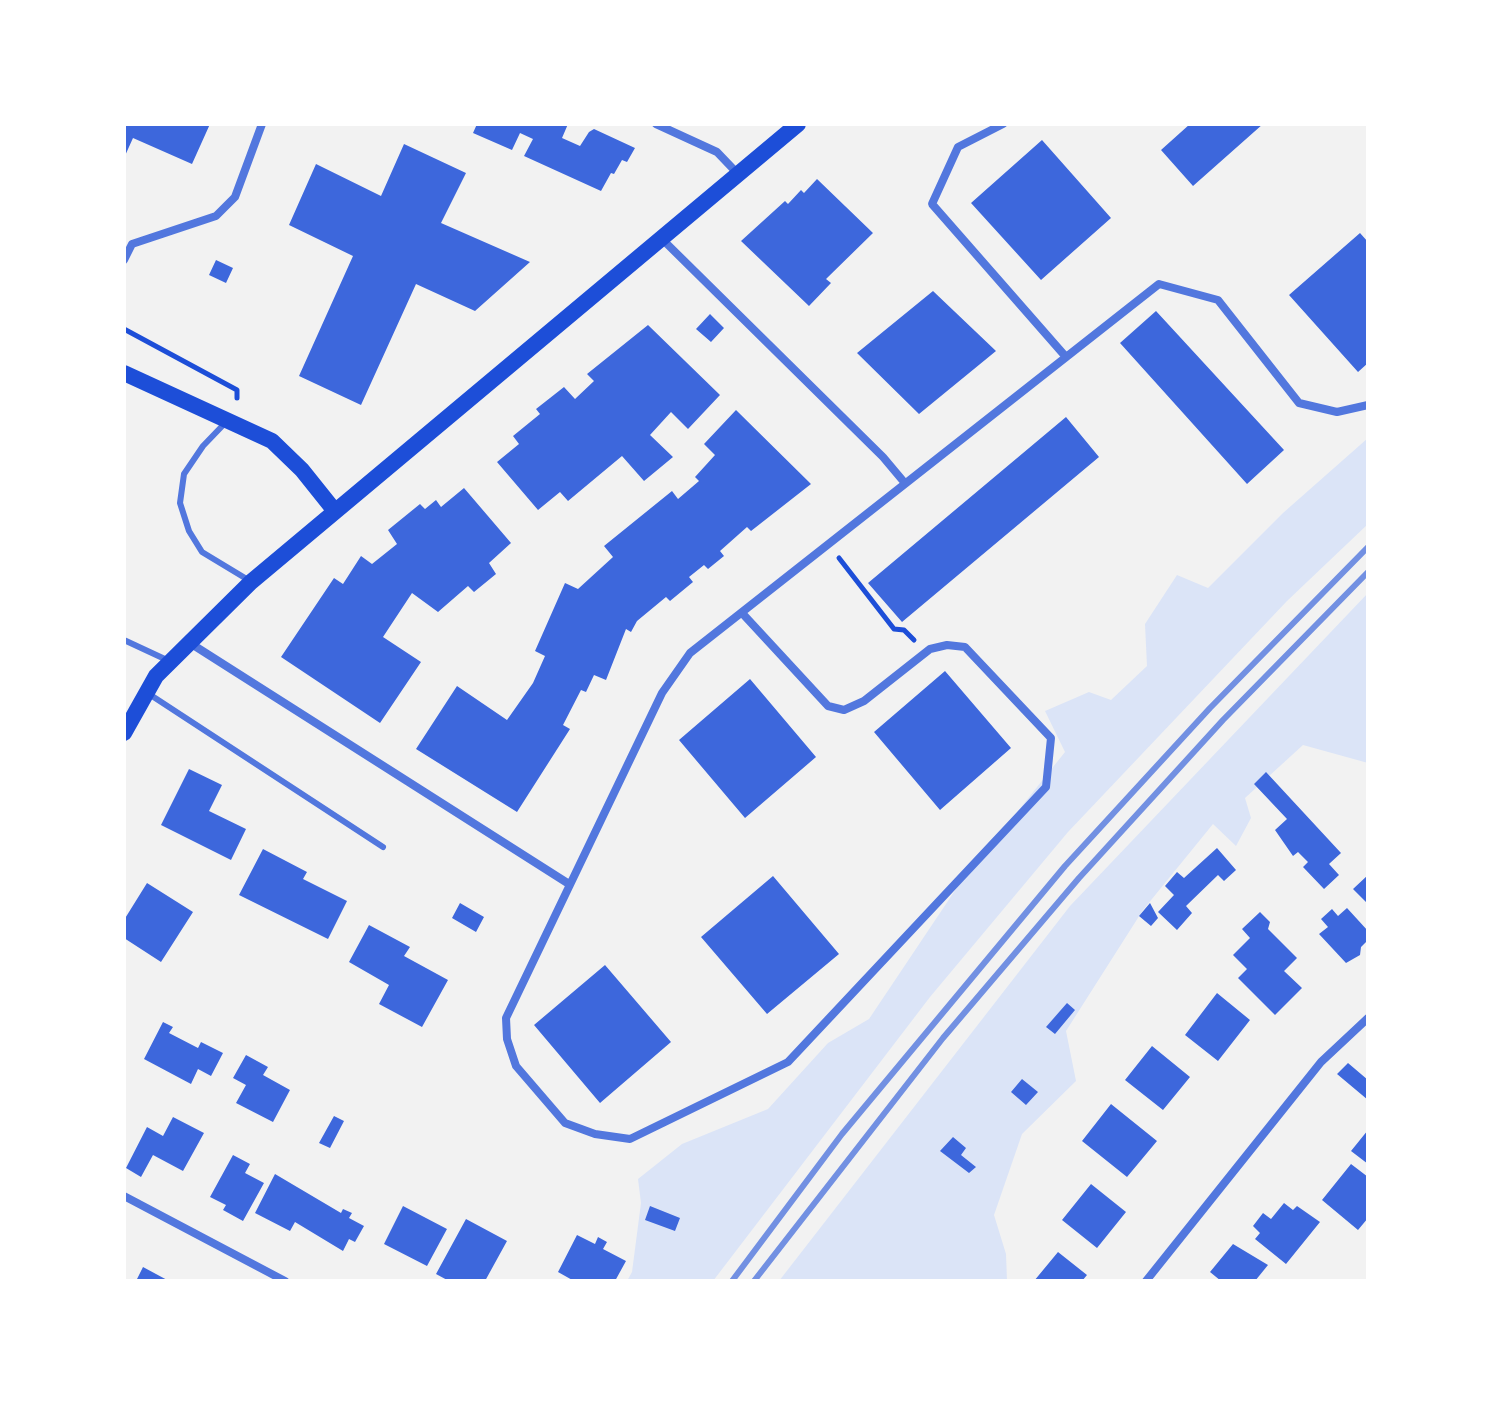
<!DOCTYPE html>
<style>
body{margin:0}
#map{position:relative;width:1492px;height:1405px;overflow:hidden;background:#f2f2f2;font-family:"Libre Baskerville",serif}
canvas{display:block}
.frame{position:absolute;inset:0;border:126px solid #fff;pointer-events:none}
</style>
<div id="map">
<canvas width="1492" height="1405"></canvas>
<div class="frame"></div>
</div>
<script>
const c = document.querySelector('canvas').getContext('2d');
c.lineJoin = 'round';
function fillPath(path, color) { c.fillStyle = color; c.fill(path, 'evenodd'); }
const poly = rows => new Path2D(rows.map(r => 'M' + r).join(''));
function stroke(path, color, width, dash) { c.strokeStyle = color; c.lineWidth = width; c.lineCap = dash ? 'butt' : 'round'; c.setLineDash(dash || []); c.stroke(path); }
fillPath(poly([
 [1368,438,1368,524,1287,601,1068,832,930,997,713,1281,627,1281,632,1272,641,1203,638,1179,682,1144,768,1109,828,1043,869,1019,958,886,1065,752,1045,711,1089,692,1111,700,1147,666,1145,624,1177,575,1208,588,1283,513],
 [1368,593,1368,763,1303,745,1245,798,1251,818,1236,846,1213,824,1143,910,1066,1031,1076,1081,1022,1134,994,1215,1006,1254,1007,1281,779,1281,1070,906]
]), '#dbe4f7');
fillPath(poly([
 [124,124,210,124,192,164,133,138,124,158],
 [477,124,568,124,562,138,580,146,589,132,594,129,635,148,627,162,622,160,614,174,611,173,601,191,524,156,533,139,520,133,512,150,473,133],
 [1190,124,1263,124,1193,186,1161,150],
 [1042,140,1111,218,1041,280,971,203],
 [404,144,466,173,441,223,530,262,475,311,416,284,361,405,299,376,353,256,289,225,316,164,381,196],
 [817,179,873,233,826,279,831,283,809,306,741,241,785,201,788,204,801,190,804,193],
 [1360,233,1368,242,1368,363,1358,372,1289,295],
 [216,260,233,268,226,283,209,275],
 [933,291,996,351,919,414,857,353],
 [1156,311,1284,450,1247,484,1120,343],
 [710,314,724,328,711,342,696,329],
 [648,325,720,395,688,429,671,412,650,435,673,457,644,481,622,456,568,501,560,492,538,510,497,462,519,444,513,436,540,414,536,409,564,387,575,399,594,381,587,374],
 [736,410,811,484,751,531,747,527,720,551,724,556,708,569,704,565,689,577,693,582,670,601,666,597,637,621,631,632,626,629,606,680,594,675,586,692,581,690,563,725,570,729,517,812,416,749,457,686,507,720,533,683,545,656,535,651,565,583,578,589,613,557,604,546,672,491,678,499,699,481,695,477,715,455,704,444],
 [1066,417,1099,457,902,622,868,583],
 [464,488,511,543,489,563,496,574,474,592,468,586,438,612,412,593,383,637,421,662,380,723,281,657,334,578,343,584,361,556,372,564,397,544,388,530,420,504,425,509,436,500,441,507],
 [945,671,1011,748,940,810,874,732],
 [750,679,816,757,745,818,679,740],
 [189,769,222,785,209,811,246,829,231,860,161,825],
 [1266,772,1341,853,1329,864,1339,875,1324,889,1303,867,1308,862,1298,852,1293,856,1275,830,1287,819,1254,784],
 [1217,848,1236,870,1224,881,1218,875,1186,906,1192,913,1177,930,1158,912,1174,895,1165,886,1177,872,1184,878],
 [263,849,307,872,303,879,347,901,328,939,239,895],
 [1368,875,1368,904,1353,889],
 [773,876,839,954,767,1014,701,937],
 [147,883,193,912,161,962,124,938,124,920],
 [460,903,484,917,476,932,452,918],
 [1150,903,1158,918,1151,926,1139,916],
 [1347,908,1368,931,1368,940,1361,947,1360,955,1346,963,1319,934,1328,927,1321,919,1332,909,1338,916],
 [1260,912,1270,922,1268,929,1297,958,1284,971,1302,988,1275,1015,1238,978,1247,969,1233,955,1250,938,1242,929],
 [369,925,410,947,404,956,448,980,422,1027,379,1004,389,985,349,962],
 [605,965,671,1042,600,1103,534,1025],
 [1217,993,1250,1020,1218,1061,1185,1035],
 [1067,1003,1075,1010,1055,1034,1046,1027],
 [163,1022,173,1027,169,1033,198,1048,201,1042,223,1053,211,1076,198,1069,191,1084,144,1059],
 [1152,1046,1190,1077,1163,1110,1125,1080],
 [246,1055,268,1067,263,1075,290,1090,273,1122,236,1103,246,1085,233,1078],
 [1348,1063,1368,1080,1368,1100,1337,1074],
 [1022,1079,1038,1092,1026,1105,1011,1092],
 [1111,1104,1157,1141,1127,1177,1082,1141],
 [334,1116,344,1121,330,1148,319,1143],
 [173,1117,204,1133,183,1171,153,1155,141,1177,126,1168,147,1127,163,1136],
 [1368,1130,1368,1164,1351,1151],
 [953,1137,966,1148,961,1155,976,1167,969,1173,940,1151],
 [233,1155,250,1164,245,1173,264,1183,243,1221,223,1210,226,1205,210,1197],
 [1351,1164,1368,1177,1368,1218,1358,1230,1322,1200],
 [275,1174,341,1213,343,1209,352,1213,349,1218,364,1226,355,1242,349,1239,343,1251,295,1222,290,1231,255,1213],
 [1091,1184,1126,1212,1097,1248,1062,1220],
 [1284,1203,1293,1210,1297,1206,1320,1222,1286,1264,1255,1239,1260,1233,1253,1226,1263,1213,1271,1219],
 [403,1206,447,1229,427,1266,384,1244],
 [650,1206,680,1218,675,1231,645,1220],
 [466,1219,507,1241,485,1281,449,1281,436,1274],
 [577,1235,595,1244,598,1237,607,1242,603,1249,626,1261,615,1281,574,1281,558,1272],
 [1233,1244,1268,1265,1255,1281,1221,1281,1210,1272],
 [1058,1252,1087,1275,1082,1281,1034,1281],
 [143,1267,169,1281,136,1281]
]), '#3d67dc');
stroke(poly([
 [124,329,237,390,237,398],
 [839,558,894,629,904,630,914,640]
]), '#1d4ed8', 5);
stroke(poly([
 [227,421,203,446,184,474,180,503,189,531,202,552,250,581],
 [124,640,167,660],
 [149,694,383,847]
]), '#5277de', 6);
stroke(poly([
 [656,124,717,152,739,175],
 [1003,124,958,147,932,204,1066,357],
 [662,239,883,457,904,482],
 [124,260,132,244,216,216,235,197,262,124],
 [742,613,828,706,844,710,864,701,930,649,947,645,965,647,1051,738,1046,787,788,1062,630,1139,595,1134,565,1123,516,1066,507,1039,506,1018,662,693,690,653,1159,284,1218,300,1299,403,1337,412,1368,405],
 [190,643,569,884],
 [124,1196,285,1281],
 [1146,1281,1321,1062,1368,1018]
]), '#5277de', 8);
stroke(poly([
 [124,373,272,441,302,470,334,510],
 [124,733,156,676,251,582,798,124]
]), '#1d4ed8', 16);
stroke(poly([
 [732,1281,842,1134,1065,866,1210,708,1368,547],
 [754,1281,943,1038,1079,878,1223,720,1368,572]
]), '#7290e2', 6);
</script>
